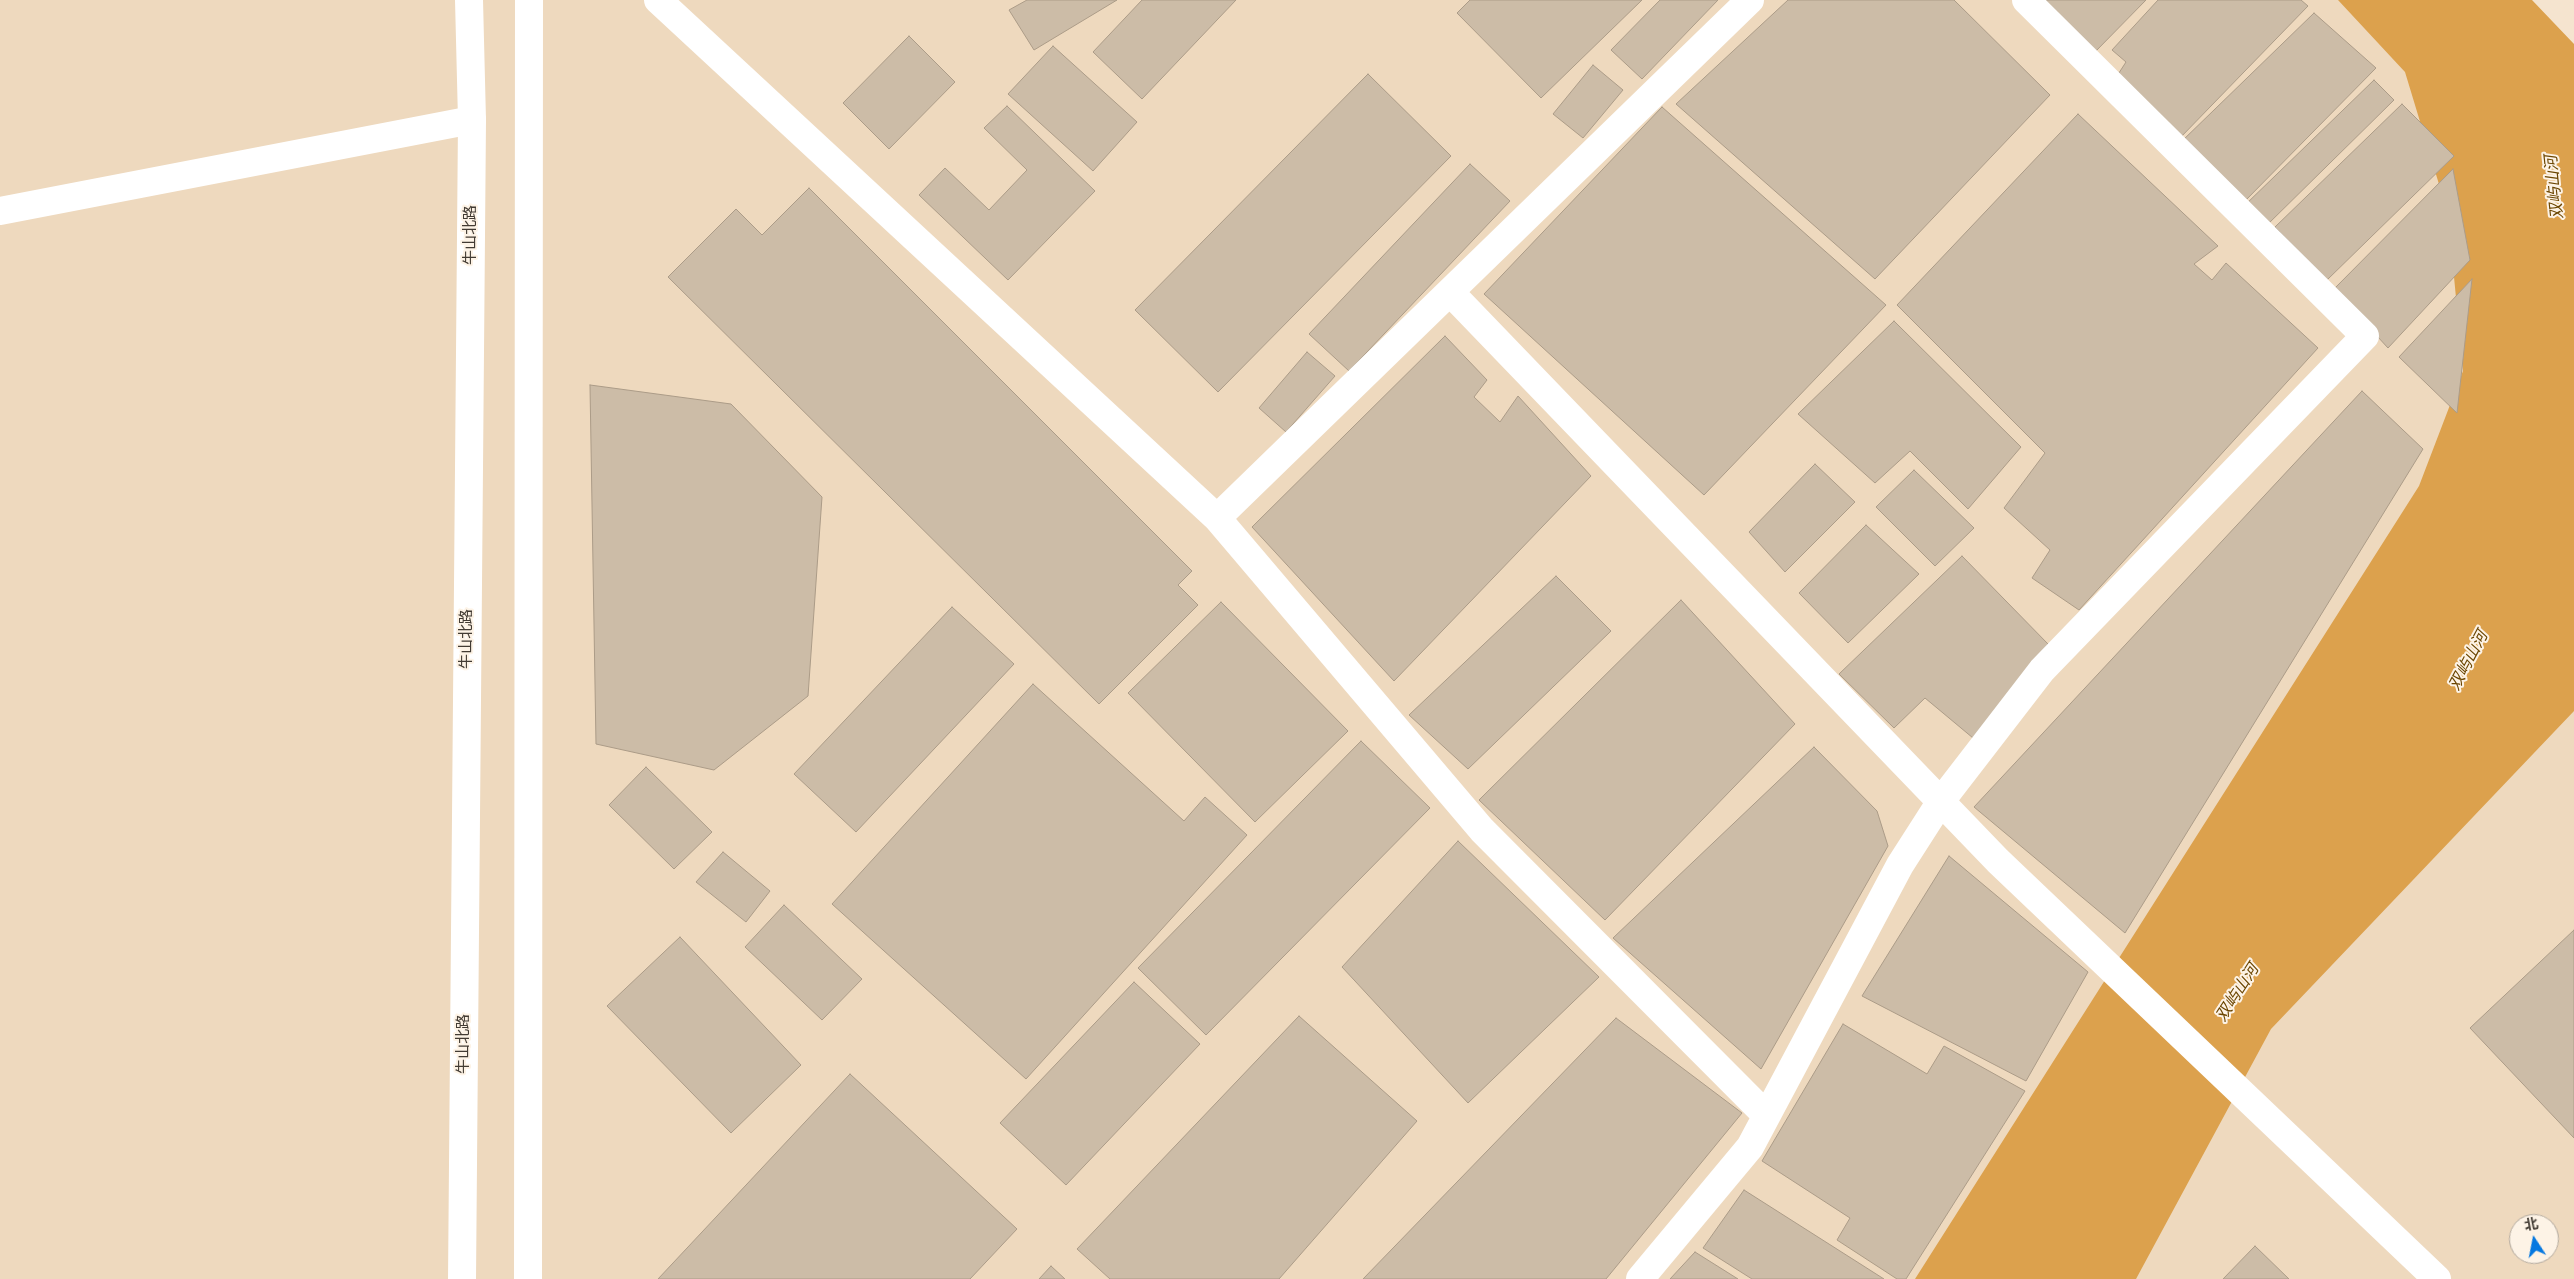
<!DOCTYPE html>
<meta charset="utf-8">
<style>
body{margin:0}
#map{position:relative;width:2574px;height:1279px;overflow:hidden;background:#f5e4cf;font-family:"Varela Round","Noto Sans SC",sans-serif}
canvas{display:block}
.north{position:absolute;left:2509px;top:1214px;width:50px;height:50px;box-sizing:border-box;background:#fdf3e6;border:1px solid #b2a99e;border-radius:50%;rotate:349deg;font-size:14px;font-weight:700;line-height:20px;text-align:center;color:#423b33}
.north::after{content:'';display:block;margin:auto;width:18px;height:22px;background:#0678e0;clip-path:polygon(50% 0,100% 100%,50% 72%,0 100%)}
</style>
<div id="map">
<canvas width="2574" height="1279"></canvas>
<div class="north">北</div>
</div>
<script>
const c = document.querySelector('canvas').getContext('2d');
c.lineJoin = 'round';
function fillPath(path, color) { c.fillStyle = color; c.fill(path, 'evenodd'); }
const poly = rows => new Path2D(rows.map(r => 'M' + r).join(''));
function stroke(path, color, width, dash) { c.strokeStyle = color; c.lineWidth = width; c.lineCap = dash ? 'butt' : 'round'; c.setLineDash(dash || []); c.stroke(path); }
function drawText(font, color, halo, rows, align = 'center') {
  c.font = font + ' "Varela Round","Noto Sans SC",sans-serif'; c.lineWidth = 4; c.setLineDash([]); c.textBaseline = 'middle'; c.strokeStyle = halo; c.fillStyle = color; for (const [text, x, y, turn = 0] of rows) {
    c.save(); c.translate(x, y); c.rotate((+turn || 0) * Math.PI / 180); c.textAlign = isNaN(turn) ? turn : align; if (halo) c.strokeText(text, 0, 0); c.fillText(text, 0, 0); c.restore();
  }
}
fillPath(poly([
 [0,0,2473,0,2574,99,2574,1279,0,1279],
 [2519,1224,2549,1224,2549,1254,2519,1254]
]), '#eed9be');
fillPath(poly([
 [2338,0,2532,0,2574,44,2574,711,2271,1029,2136,1279,1915,1279,2419,486,2463,371,2448,214,2405,72]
]), '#dca14d');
const building = poly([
 [1027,0,1117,0,1034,50,1009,10,1027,0],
 [1142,0,1236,0,1142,99,1093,52,1142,0],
 [1470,0,1642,0,1541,98,1457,13,1470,0],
 [1660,0,1718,0,1642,79,1611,50,1660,0],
 [1788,0,1954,0,2050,95,1875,279,1676,104,1788,0],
 [2040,0,2146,0,2095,52,2040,0],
 [2158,0,2301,0,2308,6,2179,139,2115,79,2126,62,2112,50,2158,0],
 [2314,13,2376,68,2243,203,2181,142,2314,13],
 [909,36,955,82,889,149,843,103,909,36],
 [1053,46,1137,122,1093,171,1008,94,1053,46],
 [1593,65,1623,90,1583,138,1553,114,1593,65],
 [1368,74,1451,156,1218,392,1135,310,1368,74],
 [2374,80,2394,100,2265,227,2244,206,2374,80],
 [2402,104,2454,156,2327,280,2275,227,2402,104],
 [1007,106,1095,191,1008,280,919,195,945,168,989,210,1027,170,984,128,1007,106],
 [1662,107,1886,305,1704,495,1484,294,1662,107],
 [2078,114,2218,246,2194,264,2212,280,2226,263,2318,348,2079,610,2032,578,2050,550,2004,508,2045,453,1897,305,2078,114],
 [1470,164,1510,201,1349,371,1309,334,1470,164],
 [2453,169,2470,260,2388,348,2334,289,2453,169],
 [809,188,1192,571,1178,585,1198,605,1099,704,668,277,736,209,762,235,809,188],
 [2472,279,2457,413,2399,357,2472,279],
 [1894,321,2021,447,1968,509,1910,451,1875,483,1798,414,1894,321],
 [1445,336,1487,380,1474,397,1500,422,1518,396,1591,476,1394,681,1252,527,1445,336],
 [1307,352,1335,376,1286,432,1259,408,1307,352],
 [590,385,731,404,822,497,808,696,714,770,596,744,590,385],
 [2362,391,2423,449,2125,933,1974,807,2362,391],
 [1815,464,1855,502,1785,572,1749,532,1815,464],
 [1914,470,1974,528,1935,566,1876,507,1914,470],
 [1866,525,1919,574,1848,643,1799,593,1866,525],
 [1962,556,2048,644,1973,738,1925,698,1894,728,1839,674,1962,556],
 [1556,576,1611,631,1468,769,1409,715,1556,576],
 [1681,600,1795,724,1605,920,1479,800,1681,600],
 [1221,602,1348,731,1255,822,1128,693,1221,602],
 [952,607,1014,664,856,832,794,774,952,607],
 [1033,684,1184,821,1205,797,1247,835,1026,1079,832,904,1033,684],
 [1361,741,1430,808,1206,1035,1138,968,1361,741],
 [1814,747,1877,811,1888,846,1761,1069,1613,938,1814,747],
 [646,767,712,832,674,869,609,805,646,767],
 [1458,841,1599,977,1468,1103,1342,967,1458,841],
 [723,852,770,891,746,922,696,882,723,852],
 [1949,856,2088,972,2026,1081,1862,996,1949,856],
 [784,905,862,979,822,1020,745,947,784,905],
 [2574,930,2574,1138,2470,1028,2574,930],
 [680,937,801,1065,731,1133,607,1006,680,937],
 [1134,982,1200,1044,1066,1185,1000,1123,1134,982],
 [1299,1016,1417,1121,1279,1279,1110,1279,1077,1249,1299,1016],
 [1616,1018,1742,1113,1606,1279,1363,1279,1616,1018],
 [1843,1024,1927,1074,1944,1046,2025,1091,1906,1279,1897,1279,1837,1240,1850,1218,1762,1161,1843,1024],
 [850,1074,1017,1229,970,1279,658,1279,850,1074],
 [1744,1190,1884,1279,1752,1279,1703,1248,1744,1190],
 [2255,1246,2289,1279,2223,1279,2255,1246],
 [1695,1252,1738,1279,1670,1279,1695,1252],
 [1051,1266,1065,1279,1039,1279,1051,1266]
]);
fillPath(building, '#ccbca7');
stroke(building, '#ac9c88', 1);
stroke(poly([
 [658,0,1217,518,1482,830,1766,1115],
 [1450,292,1998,861,2437,1279],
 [1217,518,1750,0],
 [1640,1279,1750,1147,1900,865,1941,801,2042,670,2365,336,2026,0]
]), '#fff', 28);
stroke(poly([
 [0,211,472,120]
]), '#fff', 28);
stroke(poly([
 [462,1279,472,120,469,0],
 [528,1279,529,0]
]), '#fff', 28);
drawText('15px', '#423b33', '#fdf3e6', [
 ["牛山北路",471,235,-90],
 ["牛山北路",467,639,-90],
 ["牛山北路",464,1044,-90]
]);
drawText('italic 16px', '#6b4500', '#fdf3e6', [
 ["双屿山河",2555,187,-96],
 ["双屿山河",2469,661,-62],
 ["双屿山河",2238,993,-57]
]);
</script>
